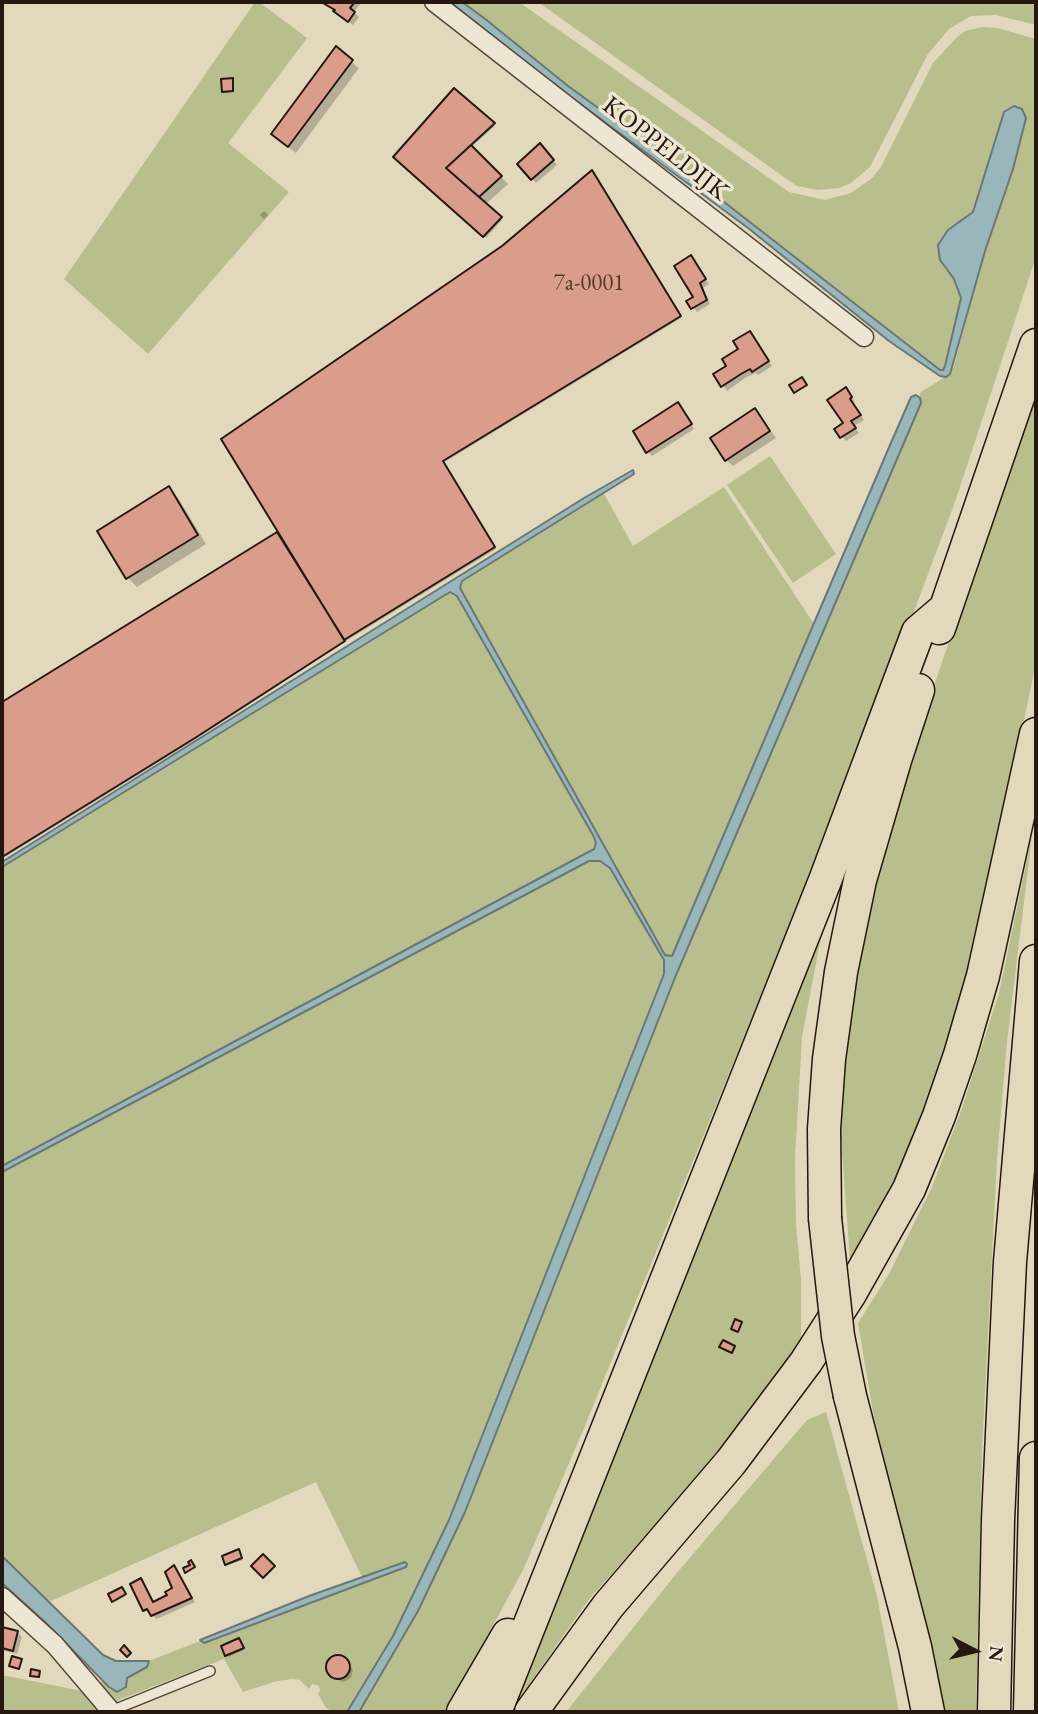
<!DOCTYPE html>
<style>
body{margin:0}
#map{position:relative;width:1038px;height:1714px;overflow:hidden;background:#e2d9bc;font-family:"EB Garamond",serif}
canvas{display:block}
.frame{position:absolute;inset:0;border:4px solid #261710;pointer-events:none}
.north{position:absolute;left:940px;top:1616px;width:70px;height:70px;-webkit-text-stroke:5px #ece6d3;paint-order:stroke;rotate:97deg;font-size:19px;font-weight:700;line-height:28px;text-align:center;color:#261710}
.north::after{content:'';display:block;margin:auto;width:24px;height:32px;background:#261710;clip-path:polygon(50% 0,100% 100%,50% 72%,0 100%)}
</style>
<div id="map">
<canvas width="1038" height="1714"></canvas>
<div class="frame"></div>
<div class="north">N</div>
</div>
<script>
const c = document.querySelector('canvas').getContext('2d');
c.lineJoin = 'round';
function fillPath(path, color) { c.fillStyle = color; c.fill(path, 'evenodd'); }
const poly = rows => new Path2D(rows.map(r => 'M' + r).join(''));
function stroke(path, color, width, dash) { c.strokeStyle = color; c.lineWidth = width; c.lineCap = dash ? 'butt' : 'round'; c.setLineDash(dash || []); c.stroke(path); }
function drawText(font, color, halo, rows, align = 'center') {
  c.font = font + ' "EB Garamond",serif'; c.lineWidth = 7; c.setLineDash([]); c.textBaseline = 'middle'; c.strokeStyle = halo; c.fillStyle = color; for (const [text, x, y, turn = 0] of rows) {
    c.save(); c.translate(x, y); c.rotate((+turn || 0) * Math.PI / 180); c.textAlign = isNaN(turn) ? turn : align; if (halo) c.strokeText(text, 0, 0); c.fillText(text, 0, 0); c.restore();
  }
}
fillPath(poly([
 [255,2,259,2,307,38,228,143,289,192,148,354,64,279],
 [462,2,519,2,789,192,825,200,851,193,871,179,881,167,933,63,956,38,965,31,982,27,997,28,1036,39,1036,257,955,502,913,614,803,892,582,1433,523,1570,446,1712,334,1712,326,1708,318,1694,320,1690,319,1686,312,1684,309,1689,300,1680,293,1679,277,1681,243,1692,224,1659,116,1701,106,1698,95,1686,103,1681,117,1691,126,1687,127,1678,147,1667,149,1661,362,1577,316,1482,49,1602,2,1556,2,866,455,584,600,850,676,974,870,520,921,392,950,374,954,366,985,251,1013,169,1025,113,1018,106,1004,112,973,212,948,230,941,240,944,266,954,279,961,298,945,366,943,370,940,370,674,163,568,86],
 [538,2,1036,2,1036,25,996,15,971,16,949,29,928,54,870,167,851,183,839,188,818,190,797,186,788,180],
 [1036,385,1036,661,1033,677,975,955,948,1052,901,1172,851,1273,837,1083,866,908,921,724],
 [770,456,836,554,793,583,727,485],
 [724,487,814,624,718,851,672,956,669,957,665,955,618,871,460,588,462,582,603,492,633,546],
 [1032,836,1007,1042,997,1159,982,1450,976,1712,943,1712,873,1412,858,1323,889,1274,932,1187,961,1111,999,993],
 [825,916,802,1037,795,1158,796,1224,801,1280,801,1351,658,1522,590,1598,511,1710,614,1456],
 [826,1412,877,1596,899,1712,566,1712,676,1574,807,1420],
 [2,1675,82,1691,99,1712,2,1712]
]), '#b9be8d');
const water = poly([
 [450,2,462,2,484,18,568,86,674,163,940,370,943,370,945,366,961,298,954,279,940,260,938,245,948,230,973,212,1004,112,1014,106,1022,109,1026,118,1013,169,985,251,950,374,946,377,940,376,889,341,748,228,549,81,450,2],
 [916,395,920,398,921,403,676,975,465,1512,418,1611,359,1712,347,1712,393,1636,449,1520,664,974,664,960,610,868,600,861,589,861,2,1172,2,1166,594,849,596,843,594,837,457,596,450,592,2,867,2,862,584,498,633,470,634,474,462,581,460,588,665,955,672,956,890,445,911,397,916,395],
 [2,1556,103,1655,116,1661,149,1661,147,1667,127,1678,126,1687,117,1692,109,1687,44,1621,2,1583,2,1556],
 [405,1562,407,1564,406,1567,204,1643,200,1640,309,1596,405,1562]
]);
fillPath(water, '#99b7bb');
stroke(water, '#6b7777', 2);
fillPath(poly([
 [322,2,362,2,354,12,359,17,353,25],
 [336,49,359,68,296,153,280,141],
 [454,90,495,126,471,147,508,184,485,205,502,220,486,238,395,157],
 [540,146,557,165,536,183,519,164],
 [593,174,681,318,443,463,496,549,346,641,196,739,2,859,2,704,280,533,503,248],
 [264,211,268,215,264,219,260,215],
 [691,257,709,284,703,288,710,304,697,312,689,302,695,298],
 [750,333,772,366,758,375,756,373,745,378,727,391,715,374,729,366],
 [850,394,855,402,853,404,864,420,854,426,859,433,846,441,836,429,845,423],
 [682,409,694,429,652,456,648,452],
 [755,410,776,438,733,466,726,460],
 [168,488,178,498,206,544,137,587,128,578],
 [240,1553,243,1560,228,1565,227,1564],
 [174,1567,195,1602,157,1619,145,1610,132,1585,141,1581,154,1603,169,1595,175,1589],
 [123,1590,126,1596,115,1602,114,1601],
 [2,1628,18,1633,22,1637,17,1654,2,1650],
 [240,1642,244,1650,228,1657,227,1655],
 [337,1657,345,1659,353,1670,351,1678,344,1682,338,1680,328,1668,330,1660]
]), '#0003');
const building = poly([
 [321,2,355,2,350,8,355,12,348,22,333,11,335,10,321,2],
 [336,46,353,60,288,147,271,134,336,46],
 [233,78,233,91,222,92,221,79,233,78],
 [454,88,495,123,446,168,502,217,483,237,393,157,454,88],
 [540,143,554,160,531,180,517,164,540,143],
 [471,145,502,176,479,197,446,168,471,145],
 [592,170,681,316,443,461,495,547,344,640,221,439,502,246,592,170],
 [691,255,706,279,700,283,707,300,691,309,686,301,693,297,674,266,691,255],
 [750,331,769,361,752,372,750,369,741,374,721,387,713,374,726,366,722,359,738,349,733,341,750,331],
 [802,377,807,385,794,393,789,385,802,377],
 [846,387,852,397,850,399,861,415,851,421,856,428,840,438,834,429,843,423,827,400,846,387],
 [678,402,692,424,646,453,633,431,678,402],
 [755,408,770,431,725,461,710,438,755,408],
 [169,486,198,535,126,579,97,531,169,486],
 [277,532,345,641,195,738,2,857,2,702,277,532],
 [735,1319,742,1322,738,1332,731,1329,735,1319],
 [723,1340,735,1346,732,1353,719,1347,723,1340],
 [239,1549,242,1558,225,1565,222,1556,239,1549],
 [263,1554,275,1566,263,1578,251,1566,263,1554],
 [191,1560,195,1567,185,1573,183,1568,190,1565,188,1562,191,1560],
 [174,1565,192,1598,151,1616,147,1609,143,1611,130,1584,141,1578,153,1602,167,1595,165,1592,172,1588,165,1572,174,1565],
 [122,1587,126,1594,112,1602,108,1594,122,1587],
 [2,1627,18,1631,13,1651,2,1648,2,1627],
 [239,1638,244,1648,225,1656,221,1646,239,1638],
 [124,1645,131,1653,127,1657,120,1650,124,1645],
 '326 1667a12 12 0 1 1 24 0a12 12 0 1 1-24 0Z',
 [12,1656,22,1659,19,1669,9,1666,12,1656],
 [31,1669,40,1671,39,1677,30,1676,31,1669]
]);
fillPath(building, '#da9c8b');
stroke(building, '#261710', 2);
const service = poly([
 [111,1711,210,1671]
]);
const minor = poly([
 [434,2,864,337],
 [2,1597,55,1645,112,1712]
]);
const motorway = poly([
 [939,628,1036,345],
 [825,1218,824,1129,829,1059,841,972,860,880,895,760,918,690],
 [850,1396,915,1647,928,1712],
 [463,1712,508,1635],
 [495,1712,826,878,918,632,945,609],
 [531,1712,608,1606,731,1462,806,1362,851,1292,909,1189,939,1116,960,1055,983,976,1036,734],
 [994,1712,998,1520,1010,1262,1036,961],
 [1030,1712,1036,1458]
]);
stroke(service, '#55483b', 12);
stroke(minor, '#55483b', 21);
stroke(motorway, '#261710', 35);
stroke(service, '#ece6d3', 9);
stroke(minor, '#ece6d3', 18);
stroke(motorway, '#e2d9bc', 32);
const motorwayBridge = poly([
 [825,1218,838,1336,850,1396]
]);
stroke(motorwayBridge, '#261710', 35, []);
stroke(motorwayBridge, '#e2d9bc', 32);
drawText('23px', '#53382f', null, [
 ["7a-0001",589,284]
]);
drawText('26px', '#261710', '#ece6d3', [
 ["KOPPELDIJK",665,149,38]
]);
</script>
